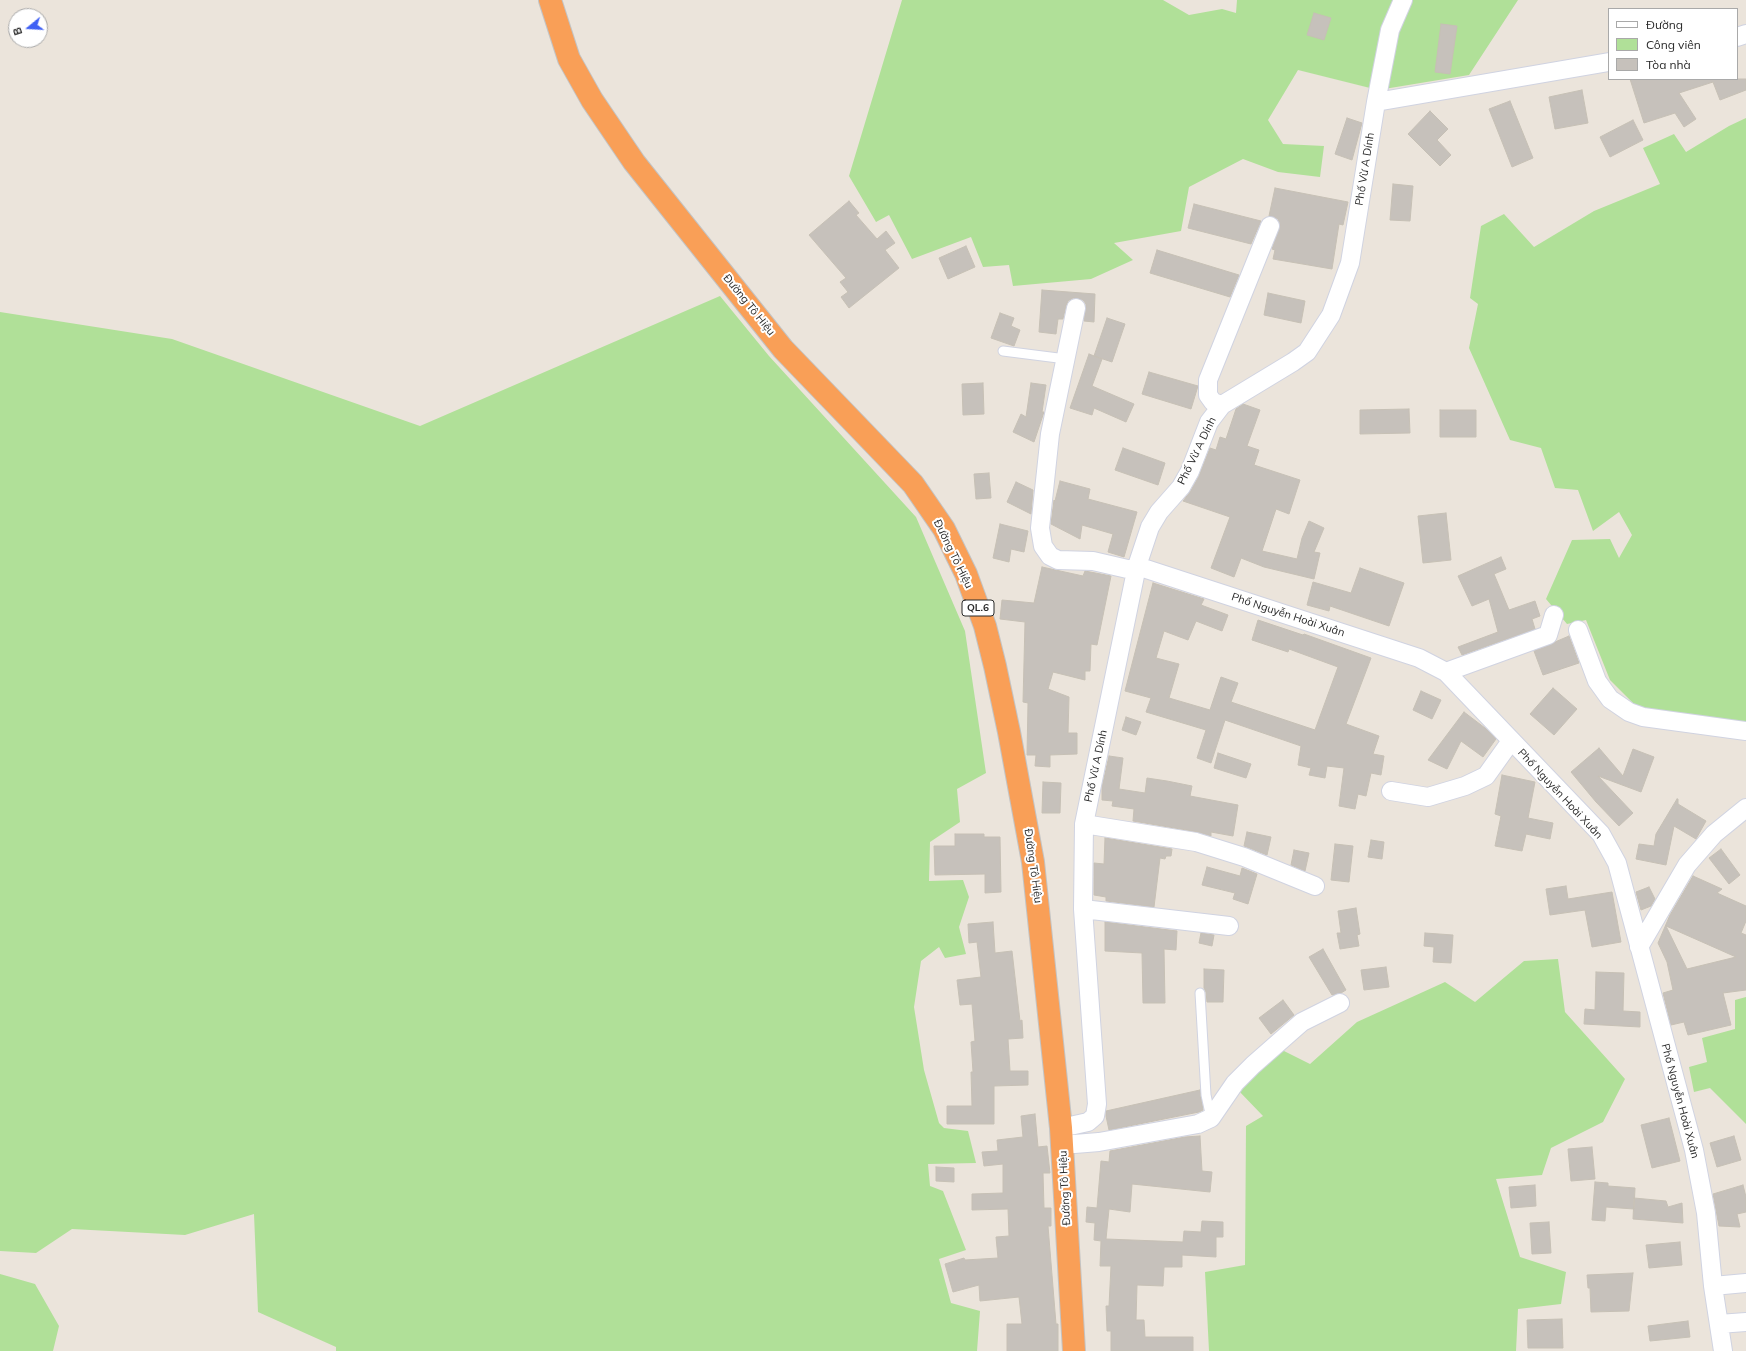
<!DOCTYPE html>
<meta charset="utf-8">
<style>
body{margin:0}
#map{position:relative;width:1746px;height:1351px;overflow:hidden;background:#ebe4db;font-family:Mulish,sans-serif}
canvas{display:block}
.legend{position:absolute;left:1608px;top:8px;width:130px;height:72px;box-sizing:border-box;background:#fff;border:1px solid #a9a9a9;margin:0;padding:5px 7px;list-style:none;font-size:12px;color:#292929}
.legend li{display:flex;align-items:center;gap:8px;height:20px}
.legend b{width:20px;border:1px solid #a9a9a9}
.north{position:absolute;left:8px;top:8px;width:40px;height:40px;box-sizing:border-box;background:#fff;border:1px solid #a9a9a9;border-radius:50%;rotate:252deg;font-size:11px;font-weight:700;line-height:16px;text-align:center;color:#292929}
.north::after{content:'';display:block;margin:auto;width:14px;height:18px;background:#3e5ff4;clip-path:polygon(50% 0,100% 100%,50% 72%,0 100%)}
</style>
<div id="map">
<canvas width="1746" height="1351"></canvas>
<ul class="legend">
<li><b style="height:5px;background:#fff"></b>Đường</li>
<li><b style="height:11px;background:#b0e098"></b>Công viên</li>
<li><b style="height:11px;background:#c6c1bb"></b>Tòa nhà</li>
</ul>
<div class="north">B</div>
</div>
<script>
const c = document.querySelector('canvas').getContext('2d');
c.lineJoin = 'round';
function fillPath(path, color) { c.fillStyle = color; c.fill(path, 'evenodd'); }
const poly = rows => new Path2D(rows.map(r => 'M' + r).join(''));
function stroke(path, color, width, dash) { c.strokeStyle = color; c.lineWidth = width; c.lineCap = dash ? 'butt' : 'round'; c.setLineDash(dash || []); c.stroke(path); }
function drawText(font, color, halo, rows, align = 'center') {
  c.font = font + ' Mulish,sans-serif'; c.lineWidth = 4; c.setLineDash([]); c.textBaseline = 'middle'; c.strokeStyle = halo; c.fillStyle = color; for (const [text, x, y, turn = 0] of rows) {
    c.save(); c.translate(x, y); c.rotate((+turn || 0) * Math.PI / 180); c.textAlign = isNaN(turn) ? turn : align; if (halo) c.strokeText(text, 0, 0); c.fillText(text, 0, 0); c.restore();
  }
}
fillPath(poly([
 [902,0,1163,0,1189,15,1222,9,1236,13,1237,0,1518,0,1469,75,1378,90,1298,70,1268,120,1283,144,1324,146,1320,177,1278,172,1243,159,1189,187,1181,231,1114,243,1133,260,1091,279,1013,286,1009,265,983,267,971,237,912,259,889,215,876,222,849,176],
 [1746,118,1746,722,1639,709,1610,680,1586,620,1567,624,1546,599,1572,540,1610,539,1619,558,1632,535,1619,512,1593,531,1578,490,1555,488,1541,448,1510,440,1469,348,1478,304,1470,298,1481,226,1504,214,1534,247,1594,211,1660,184,1643,148,1674,134,1686,152,1729,126],
 [720,296,769,356,916,517,965,631,986,773,957,789,960,822,930,842,929,881,963,880,969,897,959,927,966,954,945,958,939,947,921,961,914,1007,924,1070,939,1123,944,1128,968,1131,976,1163,928,1164,930,1186,943,1191,966,1250,939,1259,951,1303,980,1311,977,1351,336,1351,336,1347,258,1312,254,1214,185,1235,72,1229,36,1253,0,1251,0,312,172,339,420,426],
 [1558,959,1565,1012,1625,1079,1603,1122,1551,1148,1542,1175,1496,1179,1520,1257,1566,1272,1561,1304,1518,1309,1516,1351,1209,1351,1205,1272,1245,1265,1246,1126,1263,1116,1237,1089,1282,1050,1310,1064,1357,1022,1445,982,1475,1002,1524,961],
 [1746,997,1746,1124,1710,1088,1694,1092,1689,1067,1707,1062,1702,1038,1735,1029,1735,1000],
 [0,1274,35,1284,59,1326,53,1351,0,1351]
]), '#b0e098');
const building = poly([
 [1314,13,1331,18,1324,40,1307,35,1314,13],
 [1441,24,1457,26,1450,74,1435,72,1441,24],
 [1630,79,1746,79,1746,90,1720,100,1713,82,1679,93,1696,119,1684,127,1675,113,1644,123,1630,79],
 [1582,90,1588,123,1555,129,1549,97,1582,90],
 [1510,101,1533,158,1512,167,1489,109,1510,101],
 [1430,111,1448,129,1437,140,1451,155,1440,166,1408,134,1430,111],
 [1347,118,1362,123,1352,160,1335,154,1347,118],
 [1633,120,1643,140,1610,157,1600,137,1633,120],
 [1393,184,1413,186,1410,221,1390,220,1393,184],
 [1275,188,1348,202,1343,225,1339,224,1332,269,1273,259,1275,250,1272,249,1280,225,1278,219,1269,216,1275,188],
 [849,201,859,213,856,215,877,239,886,231,895,243,885,250,899,268,849,308,841,297,848,292,840,282,846,278,809,235,849,201],
 [1194,204,1261,221,1251,244,1188,228,1194,204],
 [966,246,975,267,948,279,939,258,966,246],
 [1157,250,1239,275,1230,297,1150,273,1157,250],
 [1042,290,1095,294,1094,322,1084,321,1086,304,1083,300,1073,298,1068,301,1066,306,1063,319,1058,319,1056,334,1039,332,1042,290],
 [1268,293,1305,301,1301,323,1264,315,1268,293],
 [1000,313,1014,318,1011,326,1020,330,1014,346,991,338,1000,313],
 [1107,318,1125,324,1112,362,1094,356,1107,318],
 [1089,354,1102,359,1092,386,1134,404,1126,422,1094,408,1092,415,1070,408,1089,354],
 [1149,372,1198,386,1191,409,1142,394,1149,372],
 [983,383,984,414,963,415,962,384,983,383],
 [1031,383,1046,385,1042,412,1044,412,1034,442,1013,432,1021,414,1026,417,1031,383],
 [1243,404,1260,410,1247,446,1259,450,1254,465,1300,480,1289,514,1276,509,1262,551,1297,559,1302,538,1309,521,1324,528,1314,552,1320,553,1314,579,1264,567,1241,558,1234,577,1211,568,1230,517,1183,501,1190,492,1199,476,1210,448,1216,450,1220,437,1226,439,1236,409,1243,404],
 [1409,409,1410,433,1360,434,1360,410,1409,409],
 [1440,410,1476,410,1476,437,1440,437,1440,410],
 [1123,448,1165,463,1158,485,1115,470,1123,448],
 [989,473,991,498,976,499,974,474,989,473],
 [1060,481,1090,489,1088,499,1137,512,1124,557,1108,552,1113,534,1082,525,1080,539,1051,524,1054,500,1055,501,1060,481],
 [1016,482,1033,490,1031,514,1007,502,1016,482],
 [1446,513,1451,560,1423,563,1418,516,1446,513],
 [1000,524,1028,531,1024,552,1011,549,1009,562,993,558,1000,524],
 [1501,557,1506,569,1494,574,1509,610,1535,601,1540,616,1532,619,1535,629,1462,655,1458,647,1498,632,1489,599,1472,606,1458,576,1501,557],
 [1042,567,1083,576,1085,571,1111,576,1097,645,1091,644,1090,671,1085,671,1085,680,1053,672,1048,689,1069,697,1068,733,1077,733,1077,754,1050,755,1050,767,1035,766,1036,755,1027,755,1028,703,1023,702,1025,622,1000,619,1002,600,1034,603,1042,567],
 [1360,568,1404,583,1389,626,1330,606,1329,611,1307,605,1313,582,1351,593,1360,568],
 [1153,583,1204,599,1201,605,1228,615,1222,631,1196,621,1188,640,1164,631,1156,658,1179,664,1169,698,1210,710,1221,677,1238,683,1231,702,1315,730,1338,667,1289,649,1288,652,1252,640,1258,620,1303,635,1304,634,1371,658,1346,724,1379,736,1373,754,1384,756,1381,775,1371,773,1366,796,1358,794,1355,809,1339,806,1344,768,1327,766,1325,778,1309,775,1311,768,1298,765,1301,746,1225,720,1211,763,1197,758,1206,730,1146,712,1151,698,1125,691,1153,583],
 [1569,636,1579,663,1543,675,1534,651,1569,636],
 [1553,688,1577,709,1554,735,1530,714,1553,688],
 [1421,691,1441,700,1432,719,1413,710,1421,691],
 [1464,712,1485,728,1496,739,1483,757,1461,741,1447,769,1428,760,1464,712],
 [1126,717,1141,722,1136,735,1122,730,1126,717],
 [1599,748,1623,776,1633,749,1654,757,1641,792,1598,776,1633,813,1619,826,1596,802,1571,772,1599,748],
 [1218,753,1251,764,1246,778,1214,768,1218,753],
 [1109,756,1123,758,1119,789,1145,793,1147,778,1167,781,1192,786,1190,796,1238,805,1233,836,1211,832,1211,836,1198,832,1133,821,1134,809,1112,806,1113,801,1102,800,1102,787,1109,756],
 [1502,775,1535,782,1528,818,1553,823,1550,839,1526,834,1522,851,1495,846,1501,816,1495,814,1502,775],
 [1043,782,1061,783,1060,813,1042,813,1043,782],
 [1677,799,1678,799,1678,804,1706,821,1696,839,1674,826,1666,865,1636,859,1639,844,1654,846,1656,834,1677,799],
 [1247,832,1271,837,1267,855,1244,846,1247,832],
 [955,834,984,834,984,837,1000,837,1001,892,985,893,985,874,935,875,934,846,955,846,955,834],
 [1105,838,1172,849,1171,856,1166,856,1165,859,1160,858,1154,907,1106,901,1106,897,1094,895,1094,863,1104,864,1105,838],
 [1371,840,1384,842,1382,859,1368,857,1371,840],
 [1335,844,1353,846,1349,882,1331,880,1335,844],
 [1721,849,1740,875,1729,884,1709,858,1721,849],
 [1294,850,1309,853,1305,871,1291,865,1294,850],
 [1207,867,1240,876,1242,868,1257,874,1248,904,1233,899,1235,893,1202,885,1207,867],
 [1693,876,1722,889,1717,893,1746,906,1746,921,1741,933,1746,935,1746,990,1723,993,1731,1025,1688,1035,1684,1022,1671,1025,1663,993,1673,990,1667,962,1658,943,1670,915,1693,876],
 [1666,926,1736,957,1687,969,1666,926],
 [1566,886,1568,899,1612,892,1621,942,1592,947,1585,910,1550,915,1546,889,1566,886],
 [1649,887,1655,899,1651,906,1641,910,1636,892,1649,887],
 [1356,908,1360,934,1357,935,1359,946,1340,949,1337,933,1341,933,1338,911,1356,908],
 [993,922,995,953,1012,951,1020,1021,1022,1020,1023,1038,1008,1039,1010,1071,1028,1071,1028,1085,994,1086,994,1124,947,1124,947,1106,972,1106,971,1072,973,1072,971,1042,975,1041,972,1004,960,1005,957,980,981,977,977,942,969,943,968,924,993,922],
 [1105,922,1177,931,1176,950,1164,949,1165,1003,1143,1003,1142,953,1105,951,1105,922],
 [1201,933,1214,935,1212,946,1199,943,1201,933],
 [1425,933,1453,935,1451,963,1433,962,1434,947,1424,946,1425,933],
 [1323,949,1346,990,1341,993,1332,995,1309,957,1323,949],
 [1386,967,1389,987,1364,990,1361,970,1386,967],
 [1204,969,1224,970,1223,1002,1207,1002,1206,992,1204,988,1204,969],
 [1596,972,1624,973,1623,1011,1640,1012,1640,1027,1584,1024,1585,1009,1595,1010,1596,972],
 [1283,1000,1294,1015,1271,1034,1259,1018,1283,1000],
 [1200,1090,1203,1110,1199,1112,1109,1130,1106,1116,1106,1111,1200,1090],
 [1035,1114,1038,1147,1047,1146,1050,1173,1043,1173,1044,1208,1051,1208,1051,1226,1048,1226,1056,1324,1058,1324,1058,1351,1007,1351,1007,1324,1022,1324,1019,1297,980,1301,979,1285,953,1292,945,1264,964,1258,965,1260,998,1258,996,1237,1009,1236,1008,1209,972,1210,972,1194,1003,1193,1003,1164,984,1166,982,1152,998,1151,997,1140,1023,1137,1021,1116,1035,1114],
 [1669,1118,1680,1161,1652,1168,1641,1125,1669,1118],
 [1200,1136,1202,1171,1212,1172,1210,1192,1132,1184,1130,1212,1109,1209,1106,1239,1183,1242,1184,1231,1201,1232,1202,1221,1223,1222,1223,1237,1216,1237,1216,1257,1182,1255,1182,1267,1164,1267,1163,1286,1137,1285,1136,1320,1144,1320,1145,1337,1193,1337,1193,1351,1111,1351,1111,1331,1107,1331,1106,1306,1109,1306,1111,1266,1100,1266,1101,1241,1094,1240,1095,1223,1086,1222,1087,1207,1097,1208,1101,1161,1109,1162,1110,1151,1185,1137,1200,1136],
 [1734,1136,1741,1160,1717,1167,1710,1143,1734,1136],
 [1592,1147,1595,1179,1571,1181,1568,1149,1592,1147],
 [936,1167,954,1168,954,1182,936,1181,936,1167],
 [1595,1182,1608,1183,1608,1186,1635,1188,1634,1209,1606,1207,1605,1221,1592,1220,1595,1182],
 [1535,1185,1536,1206,1511,1208,1509,1187,1535,1185],
 [1743,1185,1746,1197,1746,1212,1737,1214,1740,1227,1719,1226,1713,1194,1743,1185],
 [1634,1198,1666,1201,1668,1207,1682,1203,1683,1223,1633,1219,1634,1198],
 [1549,1222,1551,1253,1532,1254,1530,1223,1549,1222],
 [1680,1242,1682,1265,1649,1268,1646,1245,1680,1242],
 [1633,1273,1629,1311,1591,1312,1590,1288,1588,1288,1587,1275,1633,1273],
 [1562,1319,1563,1348,1528,1348,1527,1320,1562,1319],
 [1688,1321,1690,1337,1650,1341,1648,1326,1688,1321]
]);
fillPath(building, '#c6c1bb');
stroke(building, '#c6c0b5', 1);
const lane = poly([
 [1003,351,1066,359],
 [1200,993,1206,1095,1211,1118]
]);
const street = poly([
 [1737,37,1746,34],
 [1376,102,1609,62],
 [1076,308,1050,434,1040,528,1043,546,1050,556,1058,560,1093,561,1136,571],
 [1222,405,1213,402,1208,395,1208,380,1270,226],
 [1137,566,1419,658,1446,672,1601,834,1617,863,1694,1150,1706,1213,1713,1286,1723,1351],
 [1578,630,1597,681,1610,699,1629,712,1643,717,1746,731],
 [1446,672,1548,635,1554,615],
 [1391,791,1428,797,1465,786,1486,776,1511,741],
 [1084,824,1196,842,1244,857,1315,886],
 [1083,909,1229,926],
 [1639,947,1687,865,1714,834,1746,808],
 [1061,1128,1088,1122,1095,1116,1097,1104,1083,909,1084,824,1137,566,1150,527,1159,512,1181,487,1190,471,1209,422,1222,405,1293,362,1307,352,1331,315,1350,263,1376,102,1390,30,1403,0],
 [1062,1145,1099,1142,1198,1124,1211,1118,1235,1083,1253,1065,1302,1022,1340,1003],
 [1713,1286,1746,1283],
 [1719,1324,1746,1322]
]);
const highway = poly([
 [550,0,569,59,592,100,634,162,783,349,913,484,944,529,966,574,985,626,995,666,1009,732,1033,862,1061,1128,1074,1351]
]);
stroke(lane, '#d0d3e1', 11);
stroke(street, '#d0d3e1', 20);
stroke(highway, '#c3c3c3', 24);
stroke(lane, '#fff', 9);
stroke(street, '#fff', 18);
stroke(highway, '#f99f57', 22);
for (const [x, y, w] of [
 [978,608,32]
]) { const box = new Path2D(); box.roundRect(x - w / 2, y - 8, w, 16, 3); c.fillStyle = '#fff'; c.fill(box); stroke(box, '#292929', 1); }
drawText('bold 10px', '#292929', null, [
 ["QL.6",978,608]
]);
drawText('11px', '#292929', '#fff', [
 ["Phố Vừ A Dính",1365,169,-81],
 ["Đường Tô Hiệu",749,305,51],
 ["Phố Vừ A Dính",1197,451,-64],
 ["Đường Tô Hiệu",953,554,64],
 ["Phố Nguyễn Hoài Xuân",1288,615,18],
 ["Phố Vừ A Dính",1096,766,-78],
 ["Phố Nguyễn Hoài Xuân",1560,794,47],
 ["Đường Tô Hiệu",1033,866,82],
 ["Phố Nguyễn Hoài Xuân",1680,1101,75],
 ["Đường Tô Hiệu",1065,1188,-93]
]);
</script>
